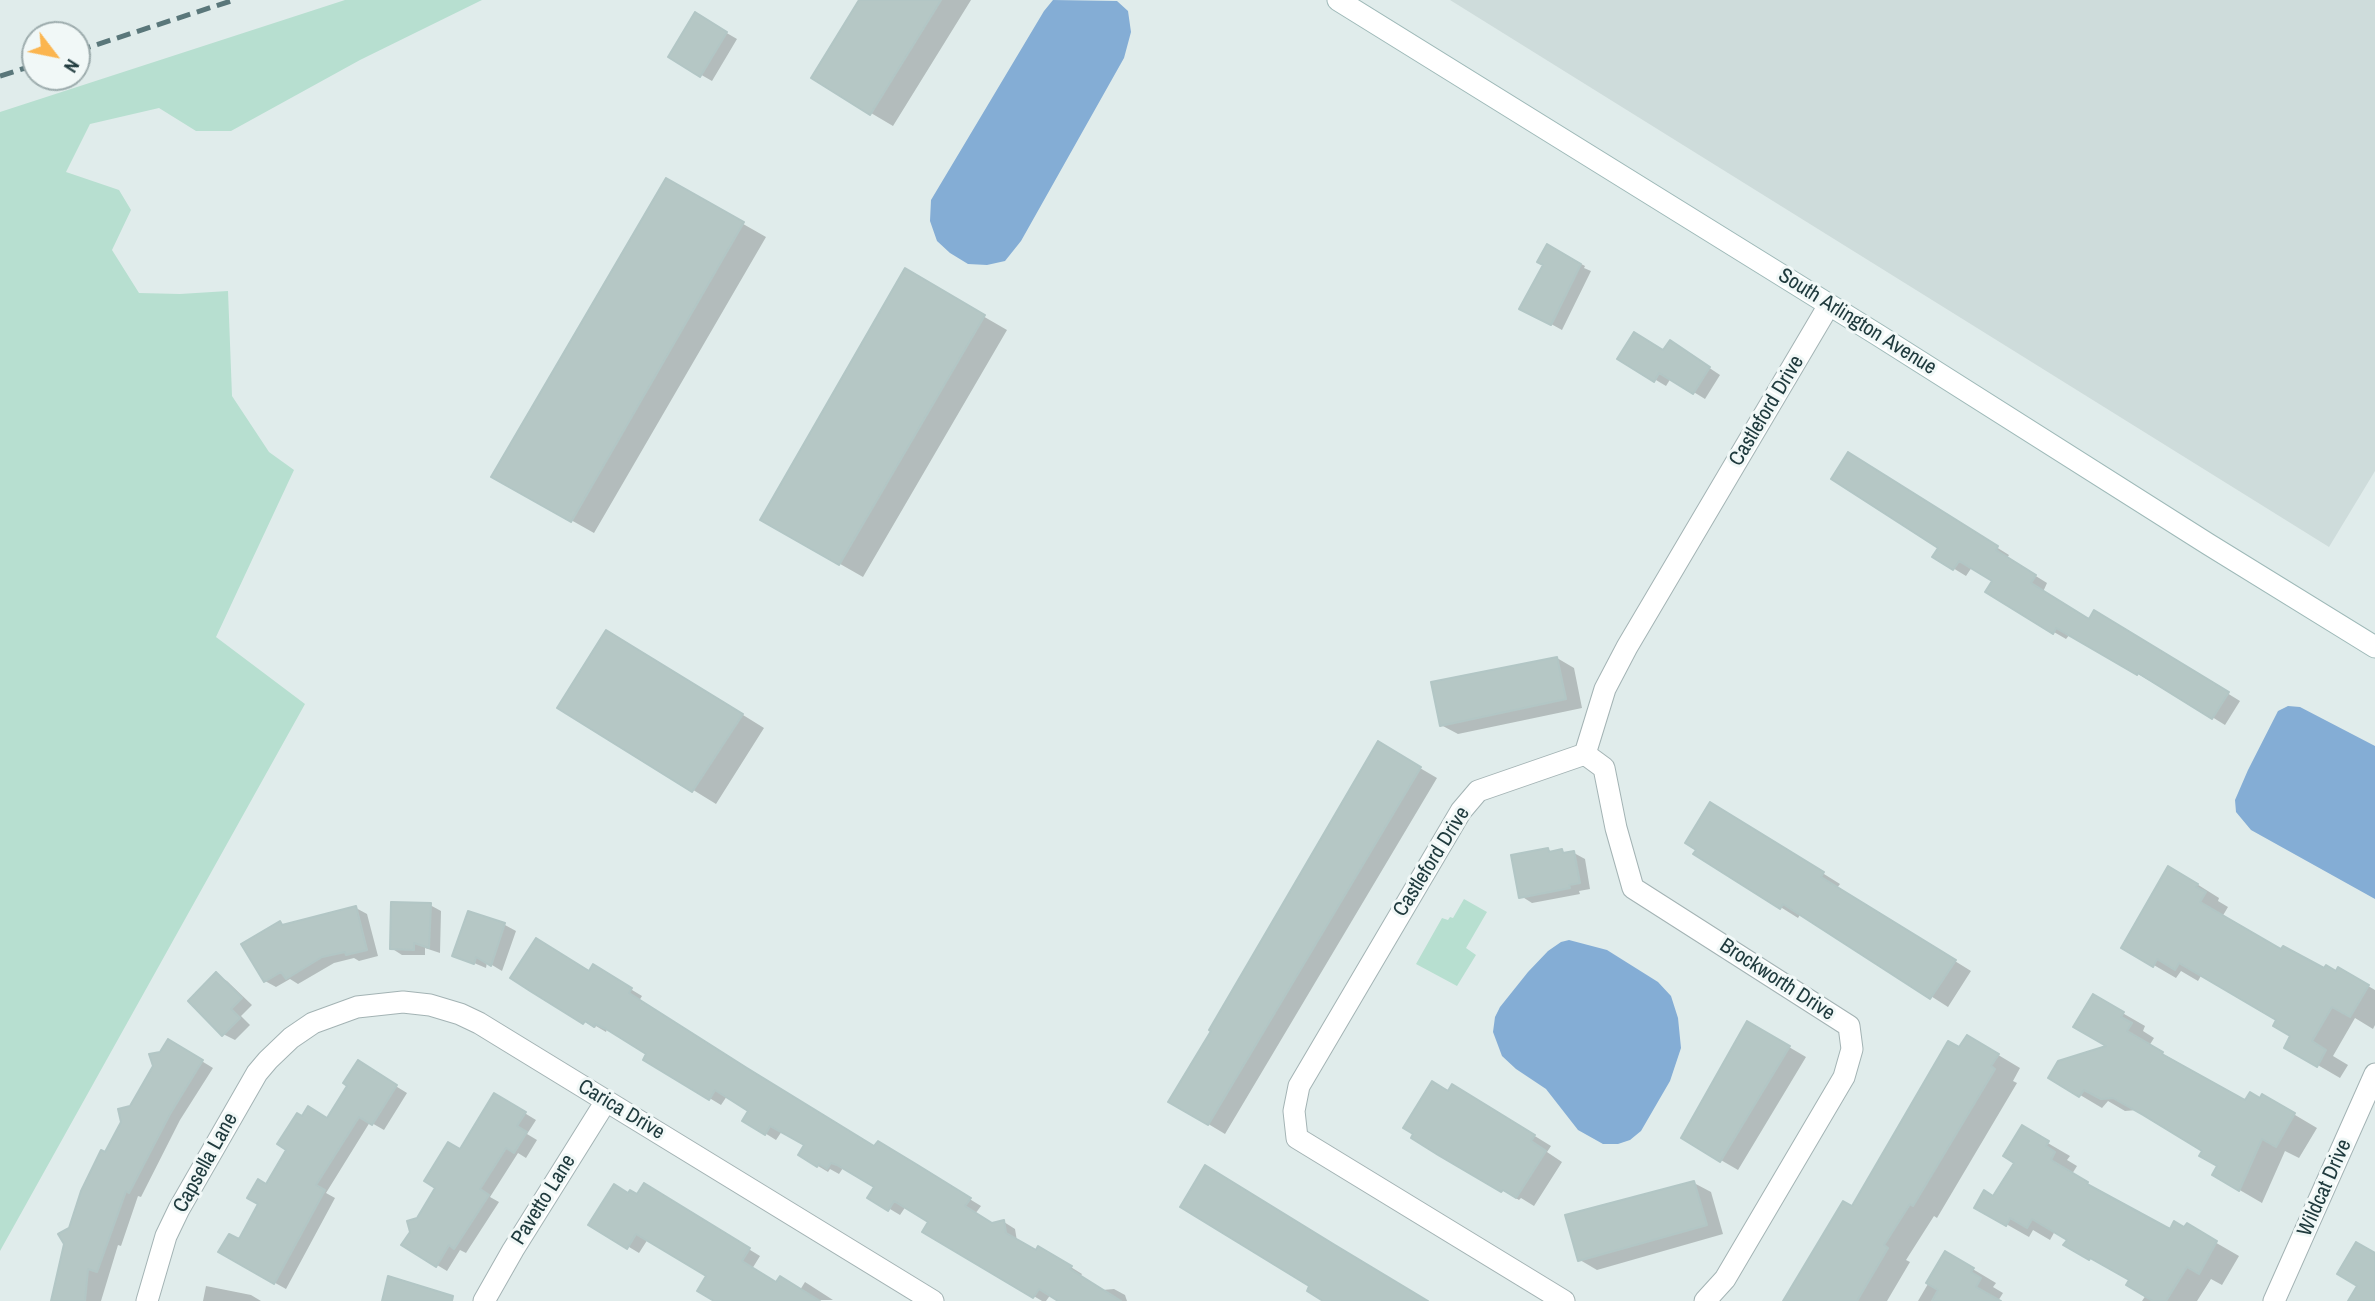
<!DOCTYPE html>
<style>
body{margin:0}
#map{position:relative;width:2375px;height:1301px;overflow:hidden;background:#e0eceb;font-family:"Archivo Narrow",sans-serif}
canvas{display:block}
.north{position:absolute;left:21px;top:21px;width:70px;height:70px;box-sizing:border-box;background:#f1f8f7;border:2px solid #9dacad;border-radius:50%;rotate:122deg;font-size:19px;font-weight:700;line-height:28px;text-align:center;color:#203b3e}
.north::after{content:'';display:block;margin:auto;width:24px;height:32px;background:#fbb54f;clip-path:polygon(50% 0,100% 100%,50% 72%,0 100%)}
</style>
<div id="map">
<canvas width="2375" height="1301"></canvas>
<div class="north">N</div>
</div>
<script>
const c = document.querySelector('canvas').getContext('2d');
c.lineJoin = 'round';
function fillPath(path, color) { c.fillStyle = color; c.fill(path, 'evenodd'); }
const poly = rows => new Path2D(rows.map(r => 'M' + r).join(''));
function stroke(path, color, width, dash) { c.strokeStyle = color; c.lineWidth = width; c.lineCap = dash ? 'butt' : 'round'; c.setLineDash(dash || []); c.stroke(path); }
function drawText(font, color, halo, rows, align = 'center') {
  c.font = font + ' "Archivo Narrow",sans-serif'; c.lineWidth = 6; c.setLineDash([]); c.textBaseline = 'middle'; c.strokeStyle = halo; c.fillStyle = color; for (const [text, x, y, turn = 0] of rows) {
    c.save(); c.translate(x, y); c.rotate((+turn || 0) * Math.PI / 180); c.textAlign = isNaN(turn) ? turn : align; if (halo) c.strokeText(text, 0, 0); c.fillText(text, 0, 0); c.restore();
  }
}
fillPath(poly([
 [1450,0,2375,0,2375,471,2329,547]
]), '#cedcdb');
fillPath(poly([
 [345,0,482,0,360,60,231,131,196,131,159,108,90,124,66,172,119,190,131,210,112,250,139,293,180,294,228,291,232,396,269,452,294,470,216,637,305,704,0,1251,0,112],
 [1464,899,1487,912,1466,948,1476,955,1457,986,1416,964,1442,918,1448,920,1450,917,1453,918]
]), '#b7dfd0');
fillPath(poly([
 [1053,0,1117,1,1128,11,1131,32,1124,58,1021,241,1005,261,987,265,968,264,950,253,937,241,930,221,931,200,1044,11],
 [2288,706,2300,707,2375,746,2375,899,2251,830,2236,812,2235,800,2248,770,2278,711],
 [1569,940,1607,950,1658,982,1671,996,1678,1018,1681,1048,1670,1081,1641,1131,1630,1140,1618,1144,1603,1144,1578,1130,1546,1089,1516,1069,1502,1056,1493,1032,1495,1017,1500,1007,1528,972,1548,951,1561,942]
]), '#84add5');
fillPath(poly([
 [861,0,971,0,893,126,871,113],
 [696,15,737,39,712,81,670,57],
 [666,180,766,237,594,533,493,476],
 [1548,246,1585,266,1584,268,1591,271,1562,330,1522,308,1545,264],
 [905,271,1007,330,863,577,763,520],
 [1681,349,1720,375,1705,399,1671,378,1666,386,1619,358],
 [1860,462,2009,555,2007,558,2047,583,2043,592,2090,621,2095,612,2240,701,2225,725,2151,679,2150,681,2070,634,2066,639,2054,632,1994,581,1972,567,1966,576,1935,557,1941,547],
 [630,645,764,728,716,804,560,708],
 [1557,658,1574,668,1582,708,1458,734,1441,725],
 [1379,744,1437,778,1225,1134,1170,1101],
 [1728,814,1840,884,1837,888,1971,971,1948,1007,1801,913,1798,918,1696,854],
 [1547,849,1554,853,1574,853,1585,859,1590,889,1579,891,1580,894,1532,903,1521,896],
 [2192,881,2219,898,2218,901,2228,907,2222,917,2281,952,2325,971,2336,973,2339,969,2375,990,2375,1025,2373,1029,2355,1018,2333,1056,2348,1065,2340,1078,2287,1047,2293,1036,2279,1019,2202,974,2198,981,2181,971,2176,978,2123,947],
 [430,905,441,911,440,953,425,948,425,955,402,955,391,948],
 [356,908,367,914,378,956,359,961,354,958,334,963,298,984,290,979,276,987,265,981,280,923,285,926],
 [469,913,505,925,516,931,502,971,487,962,486,968,455,955],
 [590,973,604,973,642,996,639,1001,875,1148,878,1143,981,1206,975,1214,992,1225,1004,1222,1015,1229,1017,1241,1036,1252,1050,1254,1082,1274,1080,1277,1102,1290,1114,1289,1125,1295,1127,1301,1062,1301,1051,1294,1046,1301,1042,1301,925,1231,931,1222,906,1206,900,1215,870,1197,876,1186,843,1168,839,1174,830,1169,828,1172,800,1155,807,1144,782,1131,776,1140,744,1120,750,1110,727,1096,721,1105,645,1059,649,1054,607,1029,606,1032,596,1026,595,1028,513,978],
 [216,975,227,981,252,1005,241,1016,250,1025,235,1040,223,1034],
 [2093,996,2145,1026,2143,1031,2154,1038,2149,1046,2184,1066,2184,1068,2246,1103,2261,1100,2263,1096,2317,1128,2299,1158,2285,1151,2262,1203,2214,1175,2219,1165,2205,1150,2137,1110,2125,1111,2108,1101,2102,1108,2050,1077,2110,1047],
 [1748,1023,1806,1057,1738,1170,1683,1138],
 [169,1041,213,1068,180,1120,141,1197,138,1196,121,1246,118,1245,101,1301,52,1301,53,1290,55,1290,71,1229,105,1154],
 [1960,1050,1990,1050,2020,1068,2013,1081,2017,1083,1937,1218,1934,1216,1906,1260,1910,1262,1887,1301,1785,1301,1852,1208],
 [358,1063,407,1093,384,1130,370,1122,326,1193,335,1198,286,1289,220,1252,239,1241,260,1204,267,1187,328,1120,350,1085],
 [495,1095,536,1120,527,1134,537,1140,526,1158,518,1153,490,1197,499,1202,466,1253,460,1250,447,1271,404,1245],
 [1486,1106,1551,1146,1547,1152,1562,1162,1534,1206,1521,1198,1519,1200,1413,1137],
 [2022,1128,2070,1156,2067,1160,2077,1166,2072,1174,2109,1198,2170,1232,2185,1229,2187,1226,2239,1256,2222,1285,2211,1279,2197,1301,2142,1301,2146,1295,2131,1280,2066,1245,2069,1239,2055,1231,2050,1240,2033,1230,2029,1237,1976,1207,1994,1198,2016,1162],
 [1694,1183,1711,1192,1723,1234,1597,1270,1580,1260],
 [645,1186,760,1256,752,1269,777,1284,800,1290,805,1282,833,1300,717,1301,708,1276,648,1239,639,1253,591,1224,629,1195,638,1196],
 [1946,1253,1996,1283,1993,1287,2003,1293,1998,1301,1918,1301],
 [206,1286,251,1295,261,1301,203,1301]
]), '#0003');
const building = poly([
 [859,0,941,0,870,115,811,78,859,0],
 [695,12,727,32,700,77,668,57,695,12],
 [666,178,744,222,571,522,491,477,666,178],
 [1547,244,1581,264,1551,325,1519,309,1543,265,1537,262,1547,244],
 [905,268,985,315,839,565,760,520,905,268],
 [1634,332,1663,350,1670,340,1710,367,1693,394,1659,373,1654,382,1617,359,1634,332],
 [1848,452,1998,546,1996,550,2036,575,2031,583,2089,619,2094,610,2229,692,2212,719,2138,673,2137,675,2056,628,2053,634,1985,592,1992,581,1959,561,1953,570,1932,557,1938,548,1831,479,1848,452],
 [606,630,743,714,692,792,557,708,606,630],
 [1557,657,1566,699,1440,726,1431,682,1557,657],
 [1378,741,1421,767,1208,1125,1168,1102,1211,1031,1209,1030,1378,741],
 [1710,802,1824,872,1821,877,1956,960,1930,999,1783,904,1780,909,1693,854,1696,850,1685,843,1710,802],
 [1548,848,1549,852,1562,849,1563,853,1574,851,1580,883,1569,885,1570,888,1519,898,1511,855,1548,848],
 [2168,866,2198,884,2196,887,2206,892,2200,902,2281,949,2283,946,2324,968,2326,965,2336,971,2338,967,2369,985,2350,1017,2332,1007,2312,1041,2326,1050,2317,1067,2284,1048,2290,1036,2273,1026,2276,1020,2179,963,2175,970,2157,959,2153,967,2121,948,2168,866],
 [391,902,431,903,429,948,414,943,414,950,390,949,391,902],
 [356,906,367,950,346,955,345,952,322,957,286,979,281,972,264,982,241,944,280,921,282,925,356,906],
 [468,911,505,923,491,966,476,957,474,964,452,956,468,911],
 [536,938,589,971,593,964,632,988,629,993,747,1068,874,1146,878,1141,916,1164,971,1198,965,1206,992,1223,1004,1220,1006,1233,1036,1250,1038,1246,1072,1266,1070,1269,1121,1301,1058,1301,1039,1289,1033,1298,922,1232,928,1222,894,1201,888,1211,867,1198,874,1187,837,1165,831,1163,827,1169,819,1164,817,1167,798,1155,804,1145,770,1126,765,1135,742,1121,748,1111,715,1090,709,1100,643,1060,646,1054,606,1029,595,1024,594,1027,585,1021,583,1024,530,991,510,978,536,938],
 [216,972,242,998,231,1009,240,1018,222,1036,188,1001,216,972],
 [2093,994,2124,1012,2121,1017,2132,1023,2127,1031,2163,1052,2162,1054,2245,1100,2250,1092,2260,1098,2262,1094,2295,1113,2276,1147,2262,1139,2239,1191,2212,1175,2217,1166,2199,1156,2202,1151,2143,1115,2113,1098,2101,1099,2084,1090,2079,1097,2048,1078,2058,1061,2106,1046,2073,1027,2093,994],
 [1747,1021,1790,1046,1720,1162,1681,1138,1747,1021],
 [1967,1035,1999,1054,1991,1066,1995,1069,1913,1206,1910,1204,1884,1245,1888,1248,1857,1301,1783,1301,1843,1201,1852,1206,1948,1041,1959,1047,1967,1035],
 [168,1039,203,1060,170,1114,129,1193,126,1191,97,1272,88,1269,85,1301,51,1301,64,1244,58,1234,69,1228,81,1191,101,1150,105,1152,121,1122,118,1109,130,1106,153,1066,149,1054,160,1052,168,1039],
 [358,1060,397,1085,372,1125,359,1117,316,1185,325,1190,274,1284,218,1252,229,1234,239,1239,258,1204,247,1198,258,1179,266,1184,286,1150,277,1144,297,1113,302,1116,308,1106,327,1118,347,1086,343,1083,358,1060],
 [1432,1081,1448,1091,1452,1084,1535,1135,1531,1141,1546,1151,1516,1198,1503,1190,1501,1192,1438,1155,1411,1138,1413,1134,1403,1128,1432,1081],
 [494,1093,526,1112,517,1126,527,1132,514,1153,506,1148,480,1189,489,1195,454,1249,449,1245,436,1267,401,1245,410,1232,407,1221,417,1218,435,1188,424,1181,448,1142,460,1149,494,1093],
 [2022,1125,2049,1141,2046,1146,2055,1152,2051,1160,2088,1182,2087,1184,2170,1229,2174,1221,2184,1227,2187,1223,2217,1241,2199,1274,2187,1267,2166,1301,2153,1301,2126,1285,2129,1280,2090,1258,2089,1260,2063,1245,2067,1240,2032,1219,2027,1228,2010,1218,2006,1226,1974,1208,1984,1190,1993,1196,2014,1163,2003,1156,2022,1125],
 [1205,1165,1335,1245,1428,1301,1323,1301,1307,1291,1309,1286,1180,1207,1205,1165],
 [1694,1181,1707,1225,1578,1261,1565,1215,1694,1181],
 [644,1183,750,1248,742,1261,776,1282,780,1276,820,1301,714,1301,697,1291,706,1276,636,1234,627,1249,588,1225,614,1184,628,1193,630,1190,637,1194,644,1183],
 [2356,1242,2375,1253,2375,1301,2348,1301,2357,1286,2337,1274,2356,1242],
 [1945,1251,1974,1268,1971,1272,1981,1278,1976,1287,2001,1301,1932,1301,1938,1290,1926,1283,1945,1251],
 [388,1276,453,1296,452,1301,382,1301,388,1276]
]);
fillPath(building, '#b5c7c5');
stroke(building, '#b2c6c5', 2);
const street = poly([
 [1585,754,1604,768,1616,828,1633,888,1849,1026,1852,1049,1844,1077,1725,1279,1705,1301],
 [147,1301,166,1236,179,1209,257,1073,268,1060,291,1038,313,1023,357,1007,403,1002,430,1005,460,1014,479,1023,933,1301],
 [484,1301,513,1250,606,1101],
 [1564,1301,1297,1138,1294,1111,1299,1086,1461,811,1478,791,1585,754,1605,689,1627,647,1829,305],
 [2274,1301,2375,1074]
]);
const secondary = poly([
 [1338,0,1878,335,2208,544,2375,647]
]);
stroke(street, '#a3b3b4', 23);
stroke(secondary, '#9eb9b8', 23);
stroke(street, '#fff', 21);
stroke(secondary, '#fff', 21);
stroke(poly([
 [77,51,234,0],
 [0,76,35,65]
]), '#5a777a', 5, [14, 7]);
drawText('21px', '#203b3e', '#f1f8f7', [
 ["South Arlington Avenue",1857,322,32],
 ["Castleford Drive",1767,411,-59],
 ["Castleford Drive",1432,862,-58],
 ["Brockworth Drive",1777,980,33],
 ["Carica Drive",621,1110,31],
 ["Capsella Lane",206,1163,-61],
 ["Wildcat Drive",2325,1188,-66],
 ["Pavetto Lane",544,1200,-58]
]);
</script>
